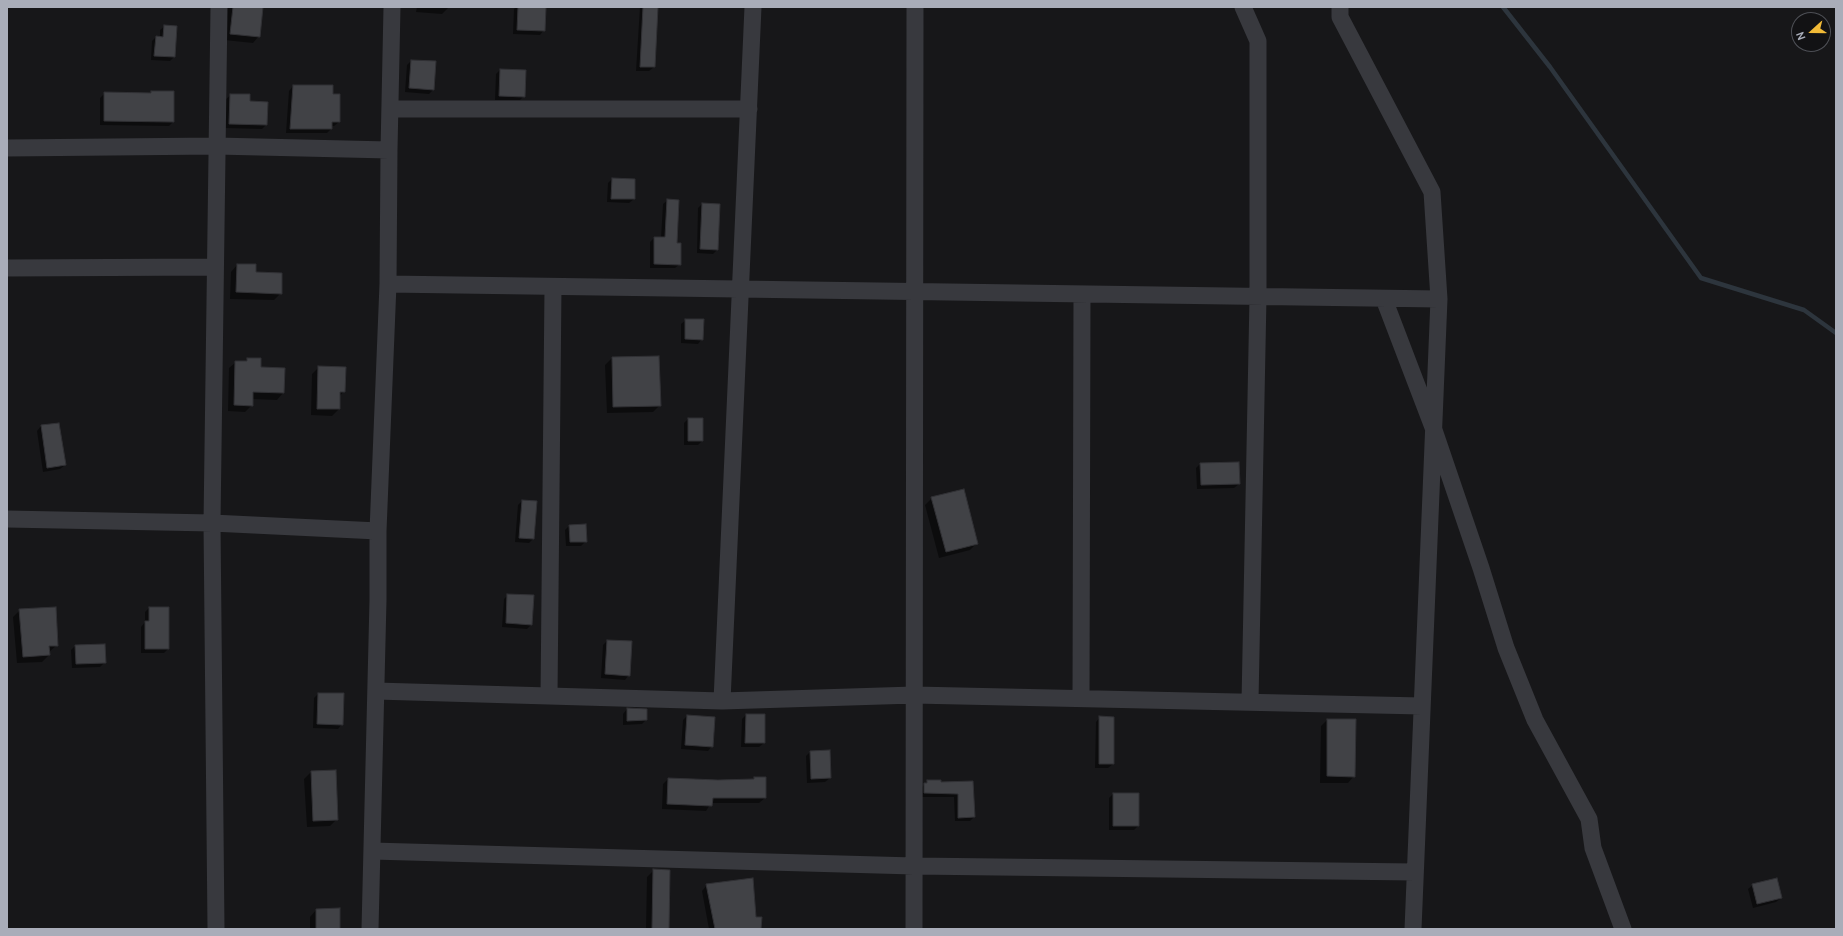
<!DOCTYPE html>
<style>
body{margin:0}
#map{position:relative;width:1843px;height:936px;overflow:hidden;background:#171719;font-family:Cabin,sans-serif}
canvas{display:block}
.frame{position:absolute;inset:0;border:8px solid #a9adb9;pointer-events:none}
.north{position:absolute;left:1791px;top:12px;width:40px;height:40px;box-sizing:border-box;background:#121214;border:1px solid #4e5056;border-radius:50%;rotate:249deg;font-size:11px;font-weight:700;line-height:16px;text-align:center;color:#a9adb9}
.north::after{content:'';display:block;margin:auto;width:14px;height:18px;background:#f1ba37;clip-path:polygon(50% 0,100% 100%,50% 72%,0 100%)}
</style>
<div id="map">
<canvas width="1843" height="936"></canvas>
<div class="frame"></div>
<div class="north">N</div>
</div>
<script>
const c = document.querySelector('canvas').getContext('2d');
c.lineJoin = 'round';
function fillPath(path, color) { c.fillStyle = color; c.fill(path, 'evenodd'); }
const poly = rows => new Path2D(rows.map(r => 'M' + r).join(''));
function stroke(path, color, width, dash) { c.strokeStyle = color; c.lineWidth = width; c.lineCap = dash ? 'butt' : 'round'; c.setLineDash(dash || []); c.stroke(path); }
fillPath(poly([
 [227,7,262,7,259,36,253,43,224,40],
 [417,7,449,7,442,14,416,12],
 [516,7,545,7,544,30,540,35,513,34,514,9],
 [640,7,657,7,654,67,649,71,636,71],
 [165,26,174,57,170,61,151,60,152,41,156,37,160,38,160,30],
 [411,61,433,90,429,94,405,92,407,65],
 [500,70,524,96,520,100,495,100,496,74],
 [293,86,332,95,339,122,334,126,331,126,331,129,327,133,286,133,289,91],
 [152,92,173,122,169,126,100,125,100,98,105,93,149,94],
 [231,95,249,102,266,125,262,129,225,128,226,99],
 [612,179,634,199,629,203,607,202,608,183],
 [668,200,680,264,675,268,650,268,650,242,654,238,661,238,663,204],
 [702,204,718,249,713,254,697,253,698,208],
 [237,265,255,273,281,293,274,300,230,299,231,272],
 [686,320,702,339,698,344,681,343,681,324],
 [612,358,660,405,653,412,607,413,605,365],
 [248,359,260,368,284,369,283,393,277,400,252,399,252,405,245,412,228,411,229,368,236,362,245,362],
 [319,367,344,391,339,397,339,409,332,416,311,415,312,374],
 [688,419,702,441,698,445,684,445,684,423],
 [41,426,65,465,60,469,43,472,37,431],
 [1200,464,1239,484,1234,488,1197,489,1196,468],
 [932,498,977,543,970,550,939,558,925,505],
 [522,501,533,539,529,543,515,542,518,505],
 [569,526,586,541,581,546,566,546,565,530],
 [508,595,531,625,527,629,502,627,504,599],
 [149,608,168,649,164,653,141,653,141,627,145,622,145,612],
 [20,610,57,645,49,652,49,655,42,662,17,663,13,617],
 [607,641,629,675,625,680,601,678,603,645],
 [75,646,105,662,100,667,72,668,71,650],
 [318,694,343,694,342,724,338,729,313,728,314,698],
 [627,709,646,720,642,724,623,725,623,714],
 [746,715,764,715,764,743,759,747,741,747,742,719],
 [687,716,712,746,708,751,681,749,683,720],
 [1100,717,1113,764,1108,768,1095,768,1096,722],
 [1327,720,1354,776,1348,783,1320,783,1321,726],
 [810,752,830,778,825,782,807,783,806,756],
 [311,772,337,819,330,826,307,827,304,779],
 [754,778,765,778,765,798,759,803,711,803,706,811,662,809,663,784,668,779,753,780],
 [928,781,940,783,972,782,974,817,970,821,955,821,954,797,921,797,921,788],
 [1113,794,1138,826,1134,830,1109,830,1109,798],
 [654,870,668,929,646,929,647,877],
 [707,885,755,918,760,929,709,929,702,891],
 [1753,885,1781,898,1776,902,1753,908,1748,889],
 [316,910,339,929,310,929,310,917]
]), '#0007');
stroke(poly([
 [1503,7,1550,67,1701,278,1804,310,1836,333]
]), '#2d353d', 4.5);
const building = poly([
 [233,7,263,7,260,37,230,34,233,7],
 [518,7,546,7,545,31,517,30,518,7],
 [643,7,658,7,655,67,640,67,643,7],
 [164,25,177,26,175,57,154,56,156,36,163,37,164,25],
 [411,60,436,61,434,90,409,88,411,60],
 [500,69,526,70,525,97,499,96,500,69],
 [293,85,333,85,333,94,340,94,340,122,332,122,332,129,290,129,293,85],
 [151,91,174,91,174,122,104,121,104,92,151,93,151,91],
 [230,94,250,94,250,101,268,102,267,125,229,124,230,94],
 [612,178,635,179,635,199,611,199,612,178],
 [667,199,679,200,677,243,681,243,681,265,654,264,654,237,665,237,667,199],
 [702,203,720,204,718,250,700,249,702,203],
 [237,264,256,264,256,272,282,273,282,294,236,292,237,264],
 [685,319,704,319,703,340,685,339,685,319],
 [659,356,661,406,613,407,612,357,659,356],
 [247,358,261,358,261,367,285,368,284,393,253,392,253,406,234,405,235,361,247,361,247,358],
 [318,366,346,367,345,392,340,392,340,409,317,409,318,366],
 [688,418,703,418,703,441,688,441,688,418],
 [59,423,66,465,47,468,41,425,59,423],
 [1239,462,1240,484,1201,485,1200,463,1239,462],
 [964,489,978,544,946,552,931,497,964,489],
 [522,500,537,501,534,539,519,538,522,500],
 [586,524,587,542,570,542,569,525,586,524],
 [507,594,534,595,532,625,506,623,507,594],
 [56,607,58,646,49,646,50,655,23,657,19,609,56,607],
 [149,607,169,607,169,649,145,649,145,621,149,621,149,607],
 [607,640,632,641,630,676,605,674,607,640],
 [105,644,106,663,76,664,75,645,105,644],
 [318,693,344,693,343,725,317,724,318,693],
 [627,708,647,709,647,720,627,721,627,708],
 [746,714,765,714,765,743,745,743,746,714],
 [687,715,715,717,713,747,685,745,687,715],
 [1099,716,1114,717,1114,764,1099,764,1099,716],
 [1327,719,1356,719,1355,777,1327,776,1327,719],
 [830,750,831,778,811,779,810,751,830,750],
 [336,770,338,820,313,821,311,771,336,770],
 [754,777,766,777,766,798,713,798,712,806,667,804,668,778,718,780,754,779,754,777],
 [927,780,941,780,941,782,973,781,975,817,958,818,958,794,924,793,924,783,927,783,927,780],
 [1113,793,1139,793,1139,826,1113,826,1113,793],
 [653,869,670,870,669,929,652,929,653,869],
 [753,878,756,917,762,917,761,929,715,929,706,884,753,878],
 [1777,878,1782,898,1757,904,1752,884,1777,878],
 [340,908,340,929,316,929,316,909,340,908]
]);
fillPath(building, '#414246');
stroke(building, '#313135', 1);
stroke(poly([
 [1243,7,1258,41,1258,297,1250,702],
 [1340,7,1340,17,1432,192,1439,299,1413,929],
 [390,109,749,109],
 [7,148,216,146,389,150],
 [7,268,214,267],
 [388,284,1439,299],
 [1384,299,1434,430,1481,568,1506,648,1535,720,1589,819,1593,848,1623,929],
 [7,519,212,523,378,531],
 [376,691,722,701,914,695,1422,706],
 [549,696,553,287],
 [1081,698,1082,294],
 [722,701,753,7],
 [372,851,914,866,1415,872],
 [216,929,212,523,219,7],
 [370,929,378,600,378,531,388,284,389,150,392,7],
 [914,929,915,7]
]), '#38393e', 17);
</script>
